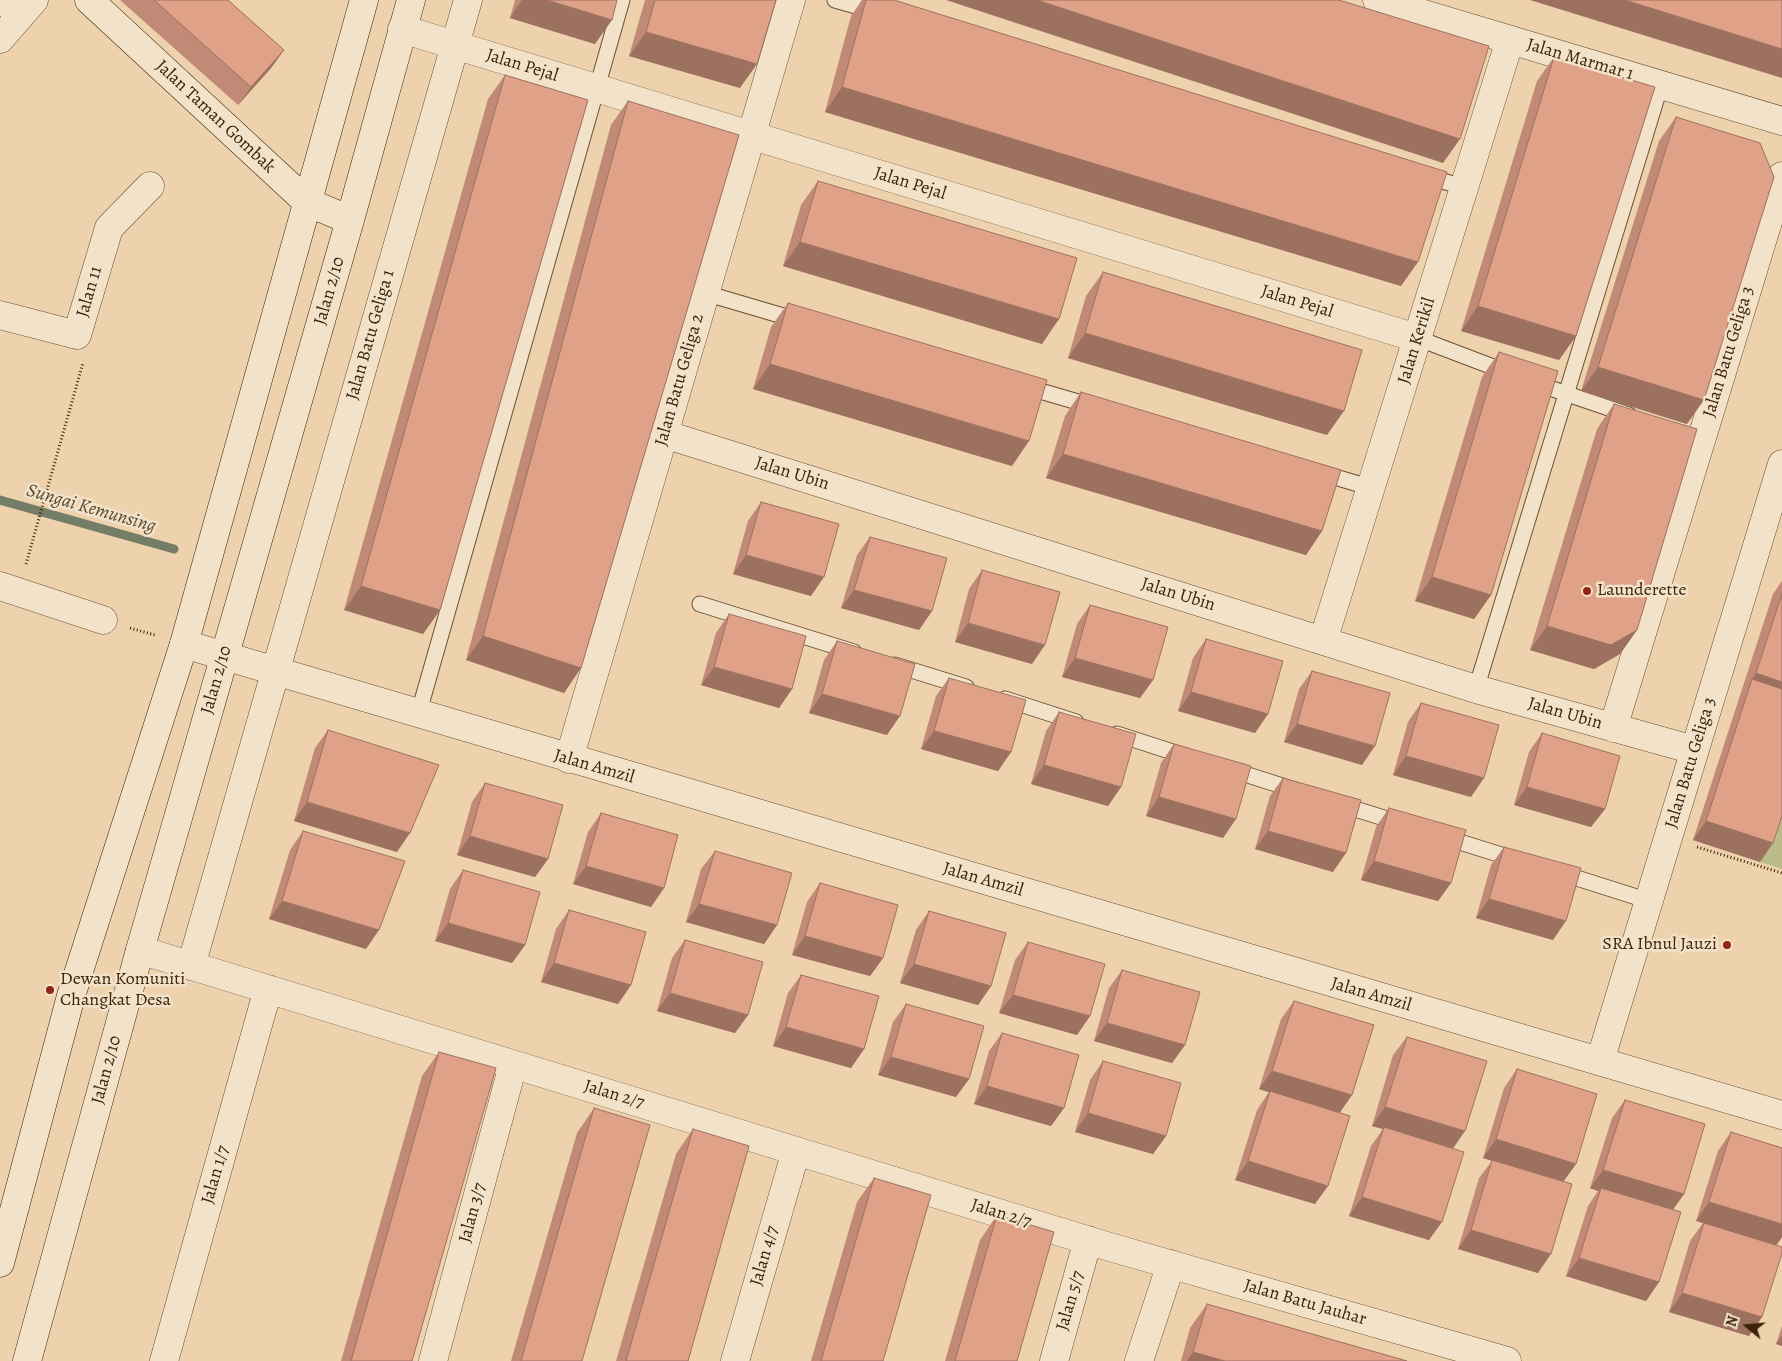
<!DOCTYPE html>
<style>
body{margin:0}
#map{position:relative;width:1782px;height:1361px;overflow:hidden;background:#edd2ad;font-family:Alegreya,serif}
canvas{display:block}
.north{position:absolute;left:1722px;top:1301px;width:50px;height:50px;-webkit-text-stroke:4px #f3e2ca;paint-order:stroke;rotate:287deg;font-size:14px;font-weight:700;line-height:20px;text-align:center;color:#3b2408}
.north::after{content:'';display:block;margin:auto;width:18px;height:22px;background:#3b2408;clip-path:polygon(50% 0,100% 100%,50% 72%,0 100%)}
</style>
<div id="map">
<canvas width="1782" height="1361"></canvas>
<div class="north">N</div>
</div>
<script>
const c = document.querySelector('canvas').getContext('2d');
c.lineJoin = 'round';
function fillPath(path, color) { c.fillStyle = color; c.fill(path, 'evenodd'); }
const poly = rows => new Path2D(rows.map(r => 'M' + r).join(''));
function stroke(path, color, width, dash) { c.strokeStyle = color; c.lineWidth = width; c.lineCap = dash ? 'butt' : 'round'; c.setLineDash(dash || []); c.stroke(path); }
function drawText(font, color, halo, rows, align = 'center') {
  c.font = font + ' Alegreya,serif'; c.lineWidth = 5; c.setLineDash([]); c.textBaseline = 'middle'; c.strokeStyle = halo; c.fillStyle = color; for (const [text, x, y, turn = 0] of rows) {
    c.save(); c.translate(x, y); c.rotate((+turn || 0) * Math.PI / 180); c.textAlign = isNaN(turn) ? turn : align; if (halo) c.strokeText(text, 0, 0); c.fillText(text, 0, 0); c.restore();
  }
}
fillPath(poly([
 [1782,794,1782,869,1760,862]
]), '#babb89');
stroke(poly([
 [0,500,174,549]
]), '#747d66', 9);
const lane = poly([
 [835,0,877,12],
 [1426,176,1466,188],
 [705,293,800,321],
 [1417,338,1509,373],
 [1535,383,1629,415],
 [1023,386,1095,407],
 [1318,472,1372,488],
 [700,604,854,652],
 [895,665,966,687],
 [1476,689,1661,84],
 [1005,699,1076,722],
 [418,715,622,0],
 [1117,734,1188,757],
 [1229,769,1298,791],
 [1339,804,1400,823],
 [1444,837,1517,860],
 [1561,873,1649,901]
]);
const street = poly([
 [4,0,20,16],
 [1377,0,1782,121],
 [402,29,1417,338],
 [0,39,34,0],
 [0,315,77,335,109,228,150,186],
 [664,434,1476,689,1694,750],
 [0,586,103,620],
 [1323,641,1510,40],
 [184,644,1782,1115],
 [1613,728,1782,176],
 [569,759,791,0],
 [140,950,1103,1245,1507,1361],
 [191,966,468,0],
 [1600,1061,1782,464],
 [164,1361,268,989],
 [433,1361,513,1065],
 [735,1361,796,1151],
 [1054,1361,1088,1240],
 [1139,1361,1171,1264]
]);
const secondary = poly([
 [89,0,307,202,350,220],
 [0,1263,71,996,184,644,364,0],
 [27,1361,140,950,350,220,411,0]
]);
stroke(lane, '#685031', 17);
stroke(street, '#685031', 29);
stroke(secondary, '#3b2408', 29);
stroke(poly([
 [26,564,83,363],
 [130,628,155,635],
 [1697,847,1782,873]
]), '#3b2408', 3, [1, 2.5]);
stroke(lane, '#f3e2ca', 15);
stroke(street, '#f3e2ca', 28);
stroke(secondary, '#f3e2ca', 28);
fillPath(poly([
 [120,0,228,0,284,50,271,68,238,105],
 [515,0,617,0,595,44,510,18],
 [645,0,776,0,740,88,629,56],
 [862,0,894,0,1401,286,825,112,851,16],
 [1554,57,1576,336,1559,360,1461,331,1537,81],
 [505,75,440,610,423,634,344,610,488,99],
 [628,101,581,668,564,693,466,660,611,125],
 [1676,117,1687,424,1581,391,1659,141],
 [818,181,1042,344,783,266,801,205],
 [1103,272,1327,435,1068,358,1086,296],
 [788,303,1012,466,753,389,771,327],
 [1499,352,1491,595,1474,619,1415,601,1482,377],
 [1081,392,1322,531,1306,555,1046,478,1065,416],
 [1614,404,1637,630,1620,654,1594,669,1530,650,1597,429],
 [761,502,811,596,733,574,748,521],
 [870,537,932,611,919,630,841,608,857,555],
 [982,570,1032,664,955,642,969,589],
 [1782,581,1782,816,1760,862,1693,840,1773,594],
 [1090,605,1153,680,1140,698,1062,677,1077,624],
 [729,614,792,689,779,708,701,685,716,633],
 [1206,639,1268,714,1255,733,1178,711,1193,658],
 [837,641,887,735,809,713,824,660],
 [1312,671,1362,765,1284,742,1299,689],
 [949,678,1011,752,998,771,921,749,936,696],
 [1421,703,1471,797,1393,775,1408,722],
 [1059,712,1121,787,1108,806,1031,784,1046,731],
 [328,730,397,852,294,821,315,748],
 [1542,733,1605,809,1591,827,1514,805,1529,752],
 [1174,744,1223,838,1146,816,1161,763],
 [1283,778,1333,872,1255,849,1270,796],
 [485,783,548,859,535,877,457,855,472,802],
 [1389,808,1451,883,1438,901,1361,880,1376,827],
 [601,813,664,888,651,907,573,884,588,832],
 [303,831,366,949,269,919,290,850],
 [1504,847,1553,940,1476,918,1491,865],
 [715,851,777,925,764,944,686,922,701,869],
 [463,870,525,945,512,963,435,941,450,889],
 [820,883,883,958,870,976,792,955,807,902],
 [569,910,631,985,618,1004,541,982,556,929],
 [929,911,991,986,978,1005,900,983,916,930],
 [685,940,748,1015,735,1033,657,1011,672,958],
 [1028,942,1090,1016,1077,1035,999,1013,1015,960],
 [1122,970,1185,1045,1172,1063,1094,1041,1109,988],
 [801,975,864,1049,851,1068,773,1046,788,993],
 [1294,1001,1340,1113,1315,1204,1235,1180,1257,1110,1269,1092,1259,1089,1281,1019],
 [906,1004,969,1079,956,1097,878,1075,893,1022],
 [1002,1033,1064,1108,1051,1126,974,1104,989,1051],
 [1407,1037,1453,1148,1429,1240,1349,1216,1371,1146,1383,1129,1372,1126,1393,1055],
 [439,1052,412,1361,341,1361,422,1076],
 [1103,1061,1166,1136,1153,1154,1075,1132,1090,1080],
 [1517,1069,1576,1164,1563,1182,1538,1273,1458,1249,1479,1178,1492,1161,1483,1158,1504,1088],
 [1625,1100,1684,1194,1673,1210,1659,1282,1646,1301,1566,1276,1588,1206,1598,1191,1590,1188,1612,1118],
 [594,1108,582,1361,511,1361,577,1133],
 [693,1129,688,1361,616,1361,676,1154],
 [1731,1132,1782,1148,1782,1237,1777,1245,1762,1317,1749,1336,1669,1312,1690,1241,1703,1223,1696,1221,1718,1151],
 [874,1178,883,1361,811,1361,857,1202],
 [997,1215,1017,1361,945,1361,980,1240],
 [1207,1304,1407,1361,1181,1361,1190,1328],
 [1782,1326,1782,1346,1776,1344]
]), '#c18a76');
fillPath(poly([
 [522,0,547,0,612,20,595,44,510,18],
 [946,0,1037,0,1460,139,1443,163],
 [1530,0,1625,0,1782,49,1782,78],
 [646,32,757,64,740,88,629,56],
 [284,50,271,68,238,105,251,87],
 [842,87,1418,262,1401,286,825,112],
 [800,242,1059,319,1042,344,783,266],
 [1478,306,1576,336,1559,360,1461,331],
 [1085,333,1344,411,1327,435,1068,358],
 [770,364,1029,441,1012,466,753,389],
 [1598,367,1704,400,1687,424,1581,391],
 [1063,454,1322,531,1306,555,1046,478],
 [746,555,824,577,811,596,733,574],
 [1432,577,1491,595,1474,619,1415,601],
 [361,586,440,610,423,634,344,610],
 [854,590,932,611,919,630,841,608],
 [968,623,1045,645,1032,664,955,642],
 [1547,626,1637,630,1620,654,1594,669,1530,650],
 [483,636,581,668,564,693,466,660],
 [1075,658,1153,680,1140,698,1062,677],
 [714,667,792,689,779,708,701,685],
 [1756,673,1782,682,1782,712,1752,679],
 [1191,692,1268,714,1255,733,1178,711],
 [822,694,900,716,887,735,809,713],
 [1297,724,1375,746,1362,765,1284,742],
 [934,731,1011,752,998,771,921,749],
 [1406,756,1484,778,1471,797,1393,775],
 [1044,765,1121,787,1108,806,1031,784],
 [1527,787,1605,809,1591,827,1514,805],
 [1159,797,1236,819,1223,838,1146,816],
 [307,802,410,833,397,852,294,821],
 [1706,821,1773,843,1760,862,1693,840],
 [1268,831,1346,853,1333,872,1255,849],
 [470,836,548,859,535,877,457,855],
 [1374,861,1451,883,1438,901,1361,880],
 [586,866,664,888,651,907,573,884],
 [1489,899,1566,921,1553,940,1476,918],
 [282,901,379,930,366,949,269,919],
 [699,904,777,925,764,944,686,922],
 [448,923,525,945,512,963,435,941],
 [805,936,883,958,870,976,792,955],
 [554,963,631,985,618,1004,541,982],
 [914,964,991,986,978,1005,900,983],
 [670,993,748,1015,735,1033,657,1011],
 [1013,995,1090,1016,1077,1035,999,1013],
 [1107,1023,1185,1045,1172,1063,1094,1041],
 [786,1027,864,1049,851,1068,773,1046],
 [891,1057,969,1079,956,1097,878,1075],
 [1272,1071,1352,1095,1339,1114,1259,1089],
 [987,1086,1064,1108,1051,1126,974,1104],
 [1385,1107,1465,1131,1452,1150,1384,1127,1383,1129,1372,1126],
 [1088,1113,1166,1136,1153,1154,1075,1132],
 [1496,1139,1576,1164,1563,1182,1483,1158],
 [1248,1161,1328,1186,1315,1204,1235,1180],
 [1603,1170,1684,1194,1670,1213,1601,1188,1598,1191,1590,1188],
 [1362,1197,1442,1222,1429,1240,1349,1216],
 [1709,1202,1782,1224,1782,1237,1776,1245,1696,1221],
 [1471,1230,1551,1254,1538,1273,1458,1249],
 [1579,1258,1659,1282,1646,1301,1566,1276],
 [1682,1293,1762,1317,1749,1336,1669,1312],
 [1782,1336,1782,1346,1776,1344],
 [1193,1352,1225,1361,1187,1361]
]), '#9d7160');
const building = poly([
 [154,0,228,0,284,50,251,87,154,0],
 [547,0,617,0,612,20,547,0],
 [655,0,776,0,757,64,646,32,655,0],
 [866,0,894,0,1447,172,1418,262,842,87,866,0],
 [1037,0,1339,0,1489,46,1460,139,1037,0],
 [1625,0,1782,0,1782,49,1625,0],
 [1554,57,1655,87,1576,336,1478,306,1554,57],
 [505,75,588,100,440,610,361,586,505,75],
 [628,101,739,135,581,668,483,636,628,101],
 [1676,117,1760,143,1774,177,1704,400,1598,367,1676,117],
 [818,181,1077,258,1059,319,800,242,818,181],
 [1103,272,1362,350,1344,411,1085,333,1103,272],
 [788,303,1047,380,1029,441,770,364,788,303],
 [1499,352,1558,371,1491,595,1432,577,1499,352],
 [1081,392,1341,470,1322,531,1063,454,1081,392],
 [1614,404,1697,429,1637,630,1611,645,1547,626,1614,404],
 [761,502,839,524,824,577,746,555,761,502],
 [870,537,947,558,932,611,854,590,870,537],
 [982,570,1060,592,1045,645,968,623,982,570],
 [1782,594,1782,682,1756,673,1782,594],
 [1090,605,1168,627,1153,680,1075,658,1090,605],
 [729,614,806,636,792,689,714,667,729,614],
 [1206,639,1283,661,1268,714,1191,692,1206,639],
 [837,641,915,664,900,716,822,694,837,641],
 [1312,671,1390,693,1375,746,1297,724,1312,671],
 [949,678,1026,700,1011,752,934,731,949,678],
 [1752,679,1782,689,1782,816,1773,843,1706,821,1752,679],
 [1421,703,1499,725,1484,778,1406,756,1421,703],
 [1059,712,1136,734,1121,787,1044,765,1059,712],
 [328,730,439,765,410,833,307,802,328,730],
 [1542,733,1620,756,1605,809,1527,787,1542,733],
 [1174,744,1251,766,1236,819,1159,797,1174,744],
 [1283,778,1361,800,1346,853,1268,831,1283,778],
 [485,783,563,805,548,859,470,836,485,783],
 [1389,808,1466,830,1451,883,1374,861,1389,808],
 [601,813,678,835,664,888,586,866,601,813],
 [303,831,405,861,379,930,282,901,303,831],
 [1504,847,1581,868,1566,921,1489,899,1504,847],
 [715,851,792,873,777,925,699,904,715,851],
 [463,870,540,892,525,945,448,923,463,870],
 [820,883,898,905,883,958,805,936,820,883],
 [569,910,646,932,631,985,554,963,569,910],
 [929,911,1006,933,991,986,914,964,929,911],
 [685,940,763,962,748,1015,670,993,685,940],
 [1028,942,1105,964,1090,1016,1013,995,1028,942],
 [1122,970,1200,992,1185,1045,1107,1023,1122,970],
 [801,975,879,996,864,1049,786,1027,801,975],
 [1294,1001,1374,1025,1352,1095,1272,1071,1294,1001],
 [906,1004,984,1026,969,1079,891,1057,906,1004],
 [1002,1033,1079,1055,1064,1108,987,1086,1002,1033],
 [1407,1037,1487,1061,1465,1131,1385,1107,1407,1037],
 [439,1052,496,1068,412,1361,351,1361,439,1052],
 [1103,1061,1181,1083,1166,1136,1088,1113,1103,1061],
 [1517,1069,1597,1094,1576,1164,1496,1139,1517,1069],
 [1270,1091,1350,1116,1328,1186,1248,1161,1270,1091],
 [1625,1100,1705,1124,1684,1194,1603,1170,1625,1100],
 [594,1108,650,1125,582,1361,521,1361,594,1108],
 [1384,1127,1464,1152,1442,1222,1362,1197,1384,1127],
 [693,1129,749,1146,688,1361,626,1361,693,1129],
 [1731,1132,1782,1148,1782,1224,1709,1202,1731,1132],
 [1492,1160,1572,1184,1551,1254,1471,1230,1492,1160],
 [874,1178,931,1195,883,1361,821,1361,874,1178],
 [1601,1188,1681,1212,1659,1282,1579,1258,1601,1188],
 [997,1215,1054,1232,1017,1361,955,1361,997,1215],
 [1704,1223,1782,1247,1782,1253,1762,1317,1682,1293,1704,1223],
 [1207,1304,1407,1361,1225,1361,1193,1352,1207,1304]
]);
fillPath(building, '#e0a189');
stroke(building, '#9d7160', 1);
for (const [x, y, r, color] of [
 [1587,591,5,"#8f2418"],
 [1727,945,5,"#8f2418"],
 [50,990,5,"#8f2418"]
]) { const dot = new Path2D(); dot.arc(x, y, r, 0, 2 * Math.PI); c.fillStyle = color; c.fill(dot); stroke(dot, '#f3e2ca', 2); }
drawText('18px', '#3b2408', '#f3e2ca', [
 ["Jalan Marmar 1",1580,60,16],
 ["Jalan Pejal",522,66,17],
 ["Jalan Taman Gombak",215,117,43],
 ["Jalan Pejal",910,184,17],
 ["Jalan 2/10",330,291,-74],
 ["Jalan 11",90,292,-74],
 ["Jalan Pejal",1297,302,17],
 ["Jalan Batu Geliga 1",371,335,-74],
 ["Jalan Kerikil",1417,341,-73],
 ["Jalan Batu Geliga 3",1729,352,-73],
 ["Jalan Batu Geliga 2",680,380,-74],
 ["Jalan Ubin",792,474,17],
 ["Jalan Ubin",1178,595,17],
 ["Jalan 2/10",217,680,-74],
 ["Jalan Ubin",1565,714,16],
 ["Jalan Batu Geliga 3",1691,763,-73],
 ["Jalan Amzil",594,767,16],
 ["Jalan Amzil",983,880,16],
 ["Jalan Amzil",1371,995,16],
 ["Jalan 2/10",107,1070,-75],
 ["Jalan 2/7",614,1095,17],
 ["Jalan 1/7",216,1175,-74],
 ["Jalan 3/7",473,1213,-75],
 ["Jalan 2/7",1001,1214,17],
 ["Jalan 4/7",765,1256,-74],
 ["Jalan 5/7",1071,1301,-74],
 ["Jalan Batu Jauhar",1305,1303,16]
]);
drawText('18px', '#3b2408', '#f3e2ca', [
 ["Launderette",1597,591],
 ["SRA Ibnul Jauzi",1717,945,"right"],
 ["Dewan Komuniti",60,980],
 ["Changkat Desa",60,1001]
], 'left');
drawText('italic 19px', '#53492f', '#f3e2ca', [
 ["Sungai Kemunsing",91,509,16]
]);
</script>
